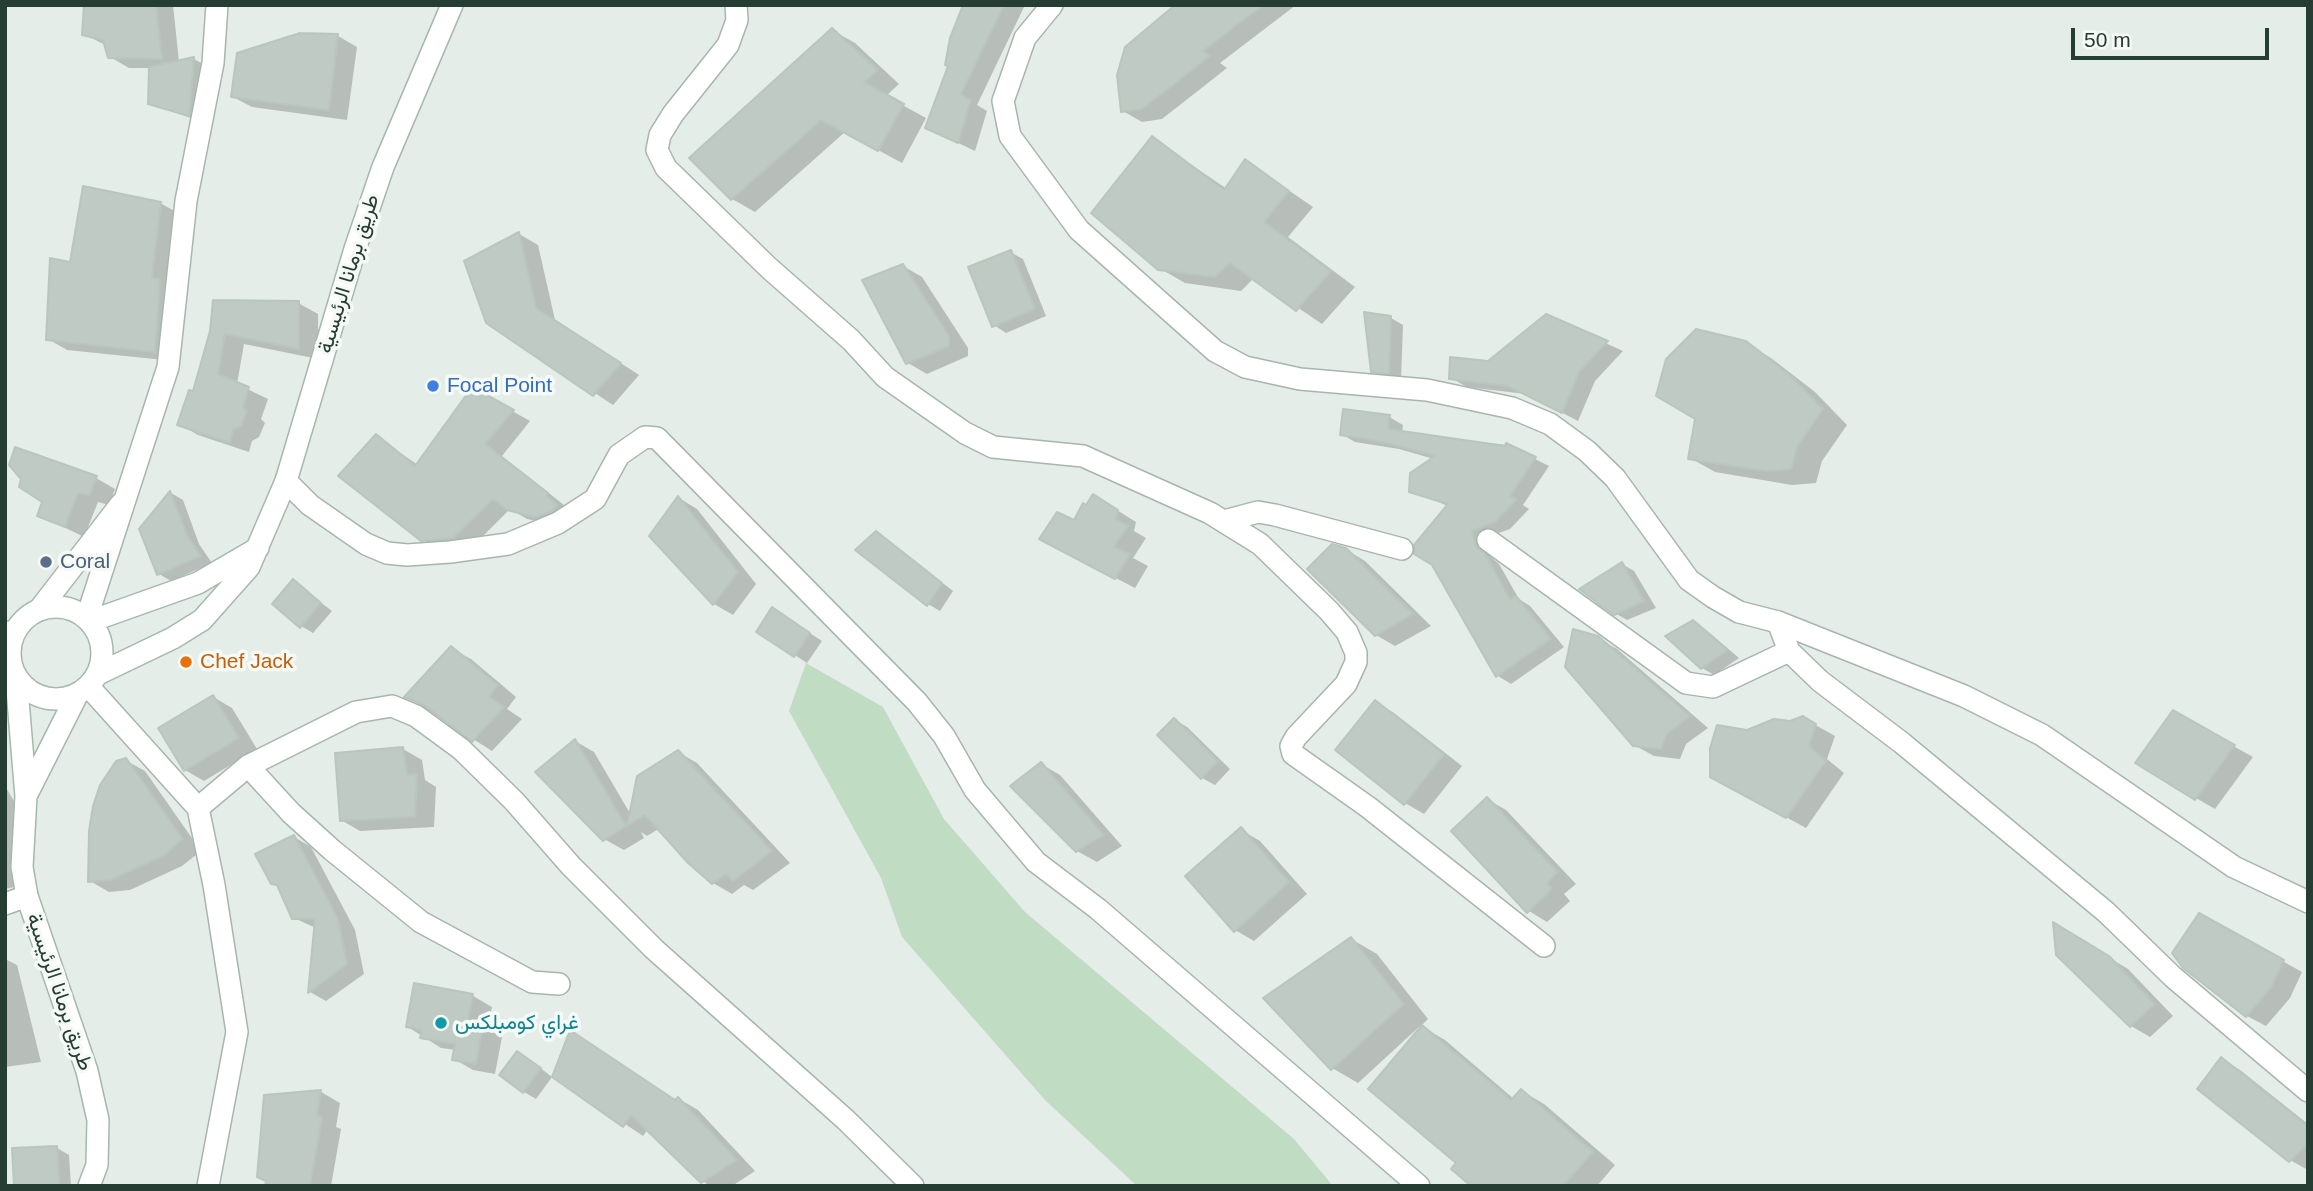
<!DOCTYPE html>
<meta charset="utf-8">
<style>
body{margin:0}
#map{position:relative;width:2313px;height:1191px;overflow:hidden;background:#e5ede8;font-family:Helvetica,sans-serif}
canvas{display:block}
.frame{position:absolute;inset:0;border:7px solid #263d33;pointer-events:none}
.scale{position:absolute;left:2071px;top:28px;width:198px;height:32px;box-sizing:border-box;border:4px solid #263d33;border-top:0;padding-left:9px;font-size:21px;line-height:24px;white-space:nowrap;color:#263d33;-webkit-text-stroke:5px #f5faf7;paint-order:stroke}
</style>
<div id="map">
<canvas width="2313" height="1191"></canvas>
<div class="frame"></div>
<div class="scale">50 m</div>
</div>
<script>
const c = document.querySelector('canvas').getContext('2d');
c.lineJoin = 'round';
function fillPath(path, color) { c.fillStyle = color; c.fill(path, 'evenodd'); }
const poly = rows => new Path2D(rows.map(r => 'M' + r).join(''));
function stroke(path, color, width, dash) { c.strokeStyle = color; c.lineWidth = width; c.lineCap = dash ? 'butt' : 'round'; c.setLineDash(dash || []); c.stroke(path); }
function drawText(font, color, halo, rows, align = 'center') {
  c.font = font + ' Helvetica,Vazirmatn,sans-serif'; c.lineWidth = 7; c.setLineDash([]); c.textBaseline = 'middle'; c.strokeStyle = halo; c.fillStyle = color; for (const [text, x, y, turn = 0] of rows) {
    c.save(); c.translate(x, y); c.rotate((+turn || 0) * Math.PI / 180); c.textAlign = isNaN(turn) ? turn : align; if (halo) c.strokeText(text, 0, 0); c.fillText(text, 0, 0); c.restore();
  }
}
fillPath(poly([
 [806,663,883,707,944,819,1025,912,1294,1139,1333,1186,1137,1186,1045,1100,902,937,881,878,789,711]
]), '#c0dcc3');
fillPath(poly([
 [95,5,173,5,179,62,194,59,206,66,201,122,150,103,150,68,129,68,110,57,107,46,84,34],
 [965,5,1025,5,977,105,987,111,975,151,927,128,950,65],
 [1178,5,1296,5,1220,63,1227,68,1162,119,1142,122,1123,111],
 [832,30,855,43,899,84,886,96,926,118,902,163,845,132,755,212,732,199],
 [301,34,338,36,357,47,347,120,252,107,233,97],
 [1152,138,1227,189,1246,161,1313,207,1288,237,1355,287,1322,324,1254,278,1241,291,1185,283,1159,268],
 [160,203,180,214,174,361,67,350,48,339,72,264],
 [519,234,538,245,555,320,639,375,613,405,487,322],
 [1010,252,1023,259,1046,316,1006,333,994,325],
 [903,266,922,277,968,348,968,356,927,374,908,363],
 [298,303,318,314,318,359,244,344,237,384,268,399,261,419,265,423,259,437,252,441,249,452,198,435,179,424,195,393,212,332],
 [1546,316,1623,351,1595,381,1578,421,1526,394,1467,387,1451,378,1489,363],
 [1391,318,1403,325,1401,380,1385,378,1372,371],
 [1745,343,1771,358,1815,392,1847,425,1822,461,1816,483,1792,485,1715,472,1690,458],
 [473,389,530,421,502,456,564,505,558,526,527,519,510,509,471,548,441,550,422,539,376,436,418,465],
 [1389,417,1403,425,1402,433,1507,445,1549,466,1523,505,1529,509,1510,529,1485,538,1490,556,1499,564,1519,599,1530,606,1564,647,1511,684,1498,676,1434,564,1448,506,1410,491,1434,459,1399,449,1355,442,1341,434],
 [96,478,115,489,109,505,98,502,84,537,39,515],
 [171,493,183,500,199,544,212,563,171,581,159,574],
 [679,498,697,509,756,584,733,615,714,604,651,535],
 [1112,507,1136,522,1134,531,1146,538,1133,558,1148,566,1135,588,1060,549,1074,522],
 [888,541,953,591,940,611,928,604],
 [1345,549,1365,561,1431,626,1395,646,1376,635],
 [1622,564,1634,571,1656,608,1627,620,1615,613],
 [293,581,332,611,313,633,301,626],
 [785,617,822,641,807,663,758,631],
 [1693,622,1706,630,1739,658,1714,675,1702,668],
 [1597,638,1617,649,1708,728,1686,744,1680,759,1654,756,1634,745],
 [452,649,471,659,516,697,507,709,522,719,492,751,407,697],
 [213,697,232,708,257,749,204,781,185,770],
 [1375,702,1394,713,1462,766,1424,814,1405,803],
 [2174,713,2253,757,2215,809,2196,798],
 [1803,718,1835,736,1827,759,1844,773,1806,828,1731,787,1747,732],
 [1175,720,1187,727,1230,769,1215,785,1202,778],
 [575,741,594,752,631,815,678,752,697,763,790,863,753,890,744,885,732,894,713,883,660,828,647,836,641,832,644,838,624,850,604,839],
 [403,749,422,760,425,780,436,787,434,827,360,831,341,820],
 [125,760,145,771,201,851,182,866,130,890,109,892,90,881],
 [1041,764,1060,775,1122,846,1097,862,1077,851],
 [5,786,20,811,19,886,5,889],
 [1487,799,1506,810,1576,884,1564,894,1570,901,1547,922,1529,911],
 [1241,830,1260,841,1307,894,1254,941,1235,930],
 [294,837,311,847,355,930,364,974,326,1001,310,992,316,928,294,918,280,888,272,883],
 [2200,915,2302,972,2290,998,2266,1026,2247,1016],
 [2055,925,2128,969,2173,1016,2150,1037,2131,1026],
 [1351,939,1377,954,1428,1019,1421,1026,1445,1040,1514,1099,1522,1091,1544,1104,1615,1165,1597,1186,1474,1186,1459,1163,1420,1026,1358,1083,1332,1068],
 [5,959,17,965,41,1062,5,1067],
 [473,996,492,1007,488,1029,502,1037,495,1074,473,1070,454,1059,456,1050,441,1048,408,1027],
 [571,1032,676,1101,679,1099,698,1110,755,1171,732,1186,709,1186,648,1129,643,1136,554,1076],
 [2222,1059,2240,1070,2308,1124,2308,1170,2290,1160],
 [530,1060,552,1077,536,1099,524,1092],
 [321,1092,340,1103,336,1127,341,1129,331,1186,267,1186,266,1097],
 [57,1148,69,1155,71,1186,16,1186]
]), '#0003');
const building = poly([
 [84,5,156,5,162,59,108,58,103,40,82,35,84,5],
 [963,5,1004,5,961,94,971,100,958,143,925,128,948,66,945,65,950,38,963,5],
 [1175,5,1263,5,1203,51,1210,56,1142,109,1121,112,1117,75,1125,47,1175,5],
 [832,28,878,70,864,82,904,104,878,151,821,120,731,200,689,158,832,28],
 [300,33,338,34,329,110,231,97,237,53,300,33],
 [194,57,189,116,148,104,149,67,194,57],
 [1152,136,1224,190,1245,159,1289,191,1264,222,1331,271,1296,311,1230,263,1215,277,1158,270,1091,213,1152,136],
 [83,186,161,202,152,278,160,280,155,352,46,340,50,258,70,262,83,186],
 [519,232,536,308,621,363,593,396,486,323,464,261,519,232],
 [1011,250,1035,309,992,327,968,267,1011,250],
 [903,264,949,336,949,346,906,364,862,280,903,264],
 [213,300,299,301,299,349,225,334,218,374,249,387,243,407,247,411,241,426,233,430,230,443,177,425,189,390,193,391,210,331,213,300],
 [1364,312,1391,316,1389,374,1371,372,1364,312],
 [1546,314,1608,341,1579,372,1562,413,1508,386,1449,379,1450,357,1488,361,1546,314],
 [1696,329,1746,341,1790,375,1823,409,1797,447,1791,469,1766,471,1688,459,1695,419,1656,396,1666,359,1696,329],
 [472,387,514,410,485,444,548,493,546,496,557,505,551,512,534,517,507,510,493,499,453,538,421,541,338,476,376,434,415,466,472,387],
 [1343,409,1390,415,1388,429,1505,446,1506,443,1536,457,1510,496,1517,499,1495,522,1472,531,1476,546,1485,554,1510,599,1516,596,1551,639,1496,677,1432,565,1414,554,1414,545,1448,504,1409,492,1410,473,1435,456,1383,442,1340,435,1343,409],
 [15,447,97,476,90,495,78,493,65,527,37,516,42,502,19,487,21,479,9,465,15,447],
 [170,491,187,535,201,556,157,575,139,529,170,491],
 [1093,494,1118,510,1116,519,1128,526,1114,547,1130,554,1115,579,1039,539,1057,512,1074,520,1083,503,1086,505,1093,494],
 [678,496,738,572,713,605,649,536,678,496],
 [876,531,942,583,927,606,855,550,876,531],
 [1332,544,1346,548,1413,614,1375,636,1307,569,1332,544],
 [1622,562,1644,601,1614,615,1579,589,1622,562],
 [293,579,321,603,300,628,272,604,293,579],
 [772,607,810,633,794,657,756,632,772,607],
 [1693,620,1728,650,1701,669,1665,636,1693,620],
 [1573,629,1598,636,1690,716,1667,734,1661,749,1633,746,1565,667,1573,629],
 [451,646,498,685,489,697,504,707,472,742,424,705,404,697,451,646],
 [213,695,239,738,184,771,158,728,213,695],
 [1375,700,1444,754,1404,805,1335,750,1375,700],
 [2173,710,2235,745,2195,800,2135,763,2173,710],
 [1803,716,1816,724,1809,746,1826,761,1786,818,1710,777,1710,748,1717,725,1747,730,1774,719,1790,721,1803,716],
 [1174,718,1218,761,1201,779,1157,735,1174,718],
 [575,739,626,826,603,841,535,772,575,739],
 [403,747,407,775,417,774,415,817,340,821,335,753,403,747],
 [678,750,772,851,733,881,726,874,712,884,688,863,645,815,627,826,637,776,678,750],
 [126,758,183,839,163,856,110,880,88,882,89,831,93,806,100,785,116,761,126,758],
 [1041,762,1104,835,1076,852,1010,786,1041,762],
 [1487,797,1558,872,1547,883,1552,889,1527,913,1451,831,1487,797],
 [1241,827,1289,882,1234,932,1185,876,1241,827],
 [294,835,338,919,347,964,308,993,315,919,292,919,277,885,271,884,255,854,294,835],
 [2199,913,2284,960,2271,987,2246,1017,2183,968,2172,953,2199,913],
 [2053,922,2109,956,2155,1004,2130,1027,2056,955,2053,922],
 [1351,937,1404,1004,1331,1070,1263,998,1351,937],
 [414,983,473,994,468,1021,483,1024,476,1064,452,1060,455,1044,420,1038,422,1030,406,1027,414,983],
 [1422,1025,1511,1100,1521,1089,1593,1152,1563,1186,1471,1186,1451,1169,1456,1163,1368,1089,1422,1025],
 [570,1030,675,1100,678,1097,737,1160,701,1183,631,1115,623,1127,552,1077,570,1030],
 [517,1051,541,1068,523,1093,499,1075,517,1051],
 [2221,1057,2308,1126,2308,1143,2289,1162,2197,1089,2221,1057],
 [321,1090,317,1115,322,1117,310,1186,265,1186,266,1181,257,1177,264,1095,321,1090],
 [57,1146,60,1186,14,1186,12,1148,57,1146]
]);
fillPath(building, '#becac3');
stroke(building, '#b8c6be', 2);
const minor = poly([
 [736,5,737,20,728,45,673,114,660,135,657,150,666,168,769,268,851,340,885,377,965,433,993,447,1083,456,1210,513,1260,544,1329,611,1347,632,1356,653,1356,662,1346,684,1296,737,1291,746,1293,754,1368,807,1544,946],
 [286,481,310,505,366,544,387,553,407,555,450,552,508,544,558,523,595,499,619,455,645,437,657,438,917,702,944,736,975,790,1036,862,1098,909,1419,1186],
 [1224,521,1258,512,1275,515,1402,549],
 [1488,540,1686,683,1713,687,1789,651],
 [1778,622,1789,651,1820,681,1902,743,2106,912,2173,977,2308,1091],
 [89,687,198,808,214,885,237,1032,208,1186],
 [248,766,291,813,332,850,421,922,532,982,559,984],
 [198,808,248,766,356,712,392,706,416,716,461,749,514,801,571,866,654,949,846,1120,913,1186],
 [5,904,27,896]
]);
const tertiary = poly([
 [1052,5,1025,38,1003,101,1010,136,1079,230,1215,351,1245,367,1300,379,1427,390,1512,408,1550,424,1587,451,1615,478,1689,580,1713,597,1739,612,1778,622,1964,696,2042,735,2234,867,2308,902],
 [39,610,121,504],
 [87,617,168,367,186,201,213,63,217,5],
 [5,632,14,633]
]);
const secondary = poly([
 '10 653a46 46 0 1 1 92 0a46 46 0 1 1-92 0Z',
 [91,621,198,583,258,548],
 [98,674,173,638,202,620,249,567,286,481,355,249,383,167,452,5],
 [16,677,26,796,22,867,27,896,87,1071,98,1120,97,1165,89,1186],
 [26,796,77,695]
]);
stroke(minor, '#a8b5ae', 24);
stroke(tertiary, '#a8b5ae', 24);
stroke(secondary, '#a4b8ae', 24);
stroke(minor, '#fff', 21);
stroke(tertiary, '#fff', 21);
stroke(secondary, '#fff', 21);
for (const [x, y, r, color] of [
 [433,386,7,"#3f7fe0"],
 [46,562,7,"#5c6f8a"],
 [186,662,7,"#e8710a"],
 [441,1023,7,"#0f9aa8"]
]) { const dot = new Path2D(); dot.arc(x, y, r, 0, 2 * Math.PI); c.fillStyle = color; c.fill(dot); stroke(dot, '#f5faf7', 2.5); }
drawText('21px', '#263d33', '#f5faf7', [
 ["طريق برمانا الرئيسية",349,274,-73],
 ["طريق برمانا الرئيسية",59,992,71]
]);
drawText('21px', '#366cbe', '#f5faf7', [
 ["Focal Point",447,386]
], 'left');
drawText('21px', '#4e5e75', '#f5faf7', [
 ["Coral",60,562]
], 'left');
drawText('21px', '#c56008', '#f5faf7', [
 ["Chef Jack",200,662]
], 'left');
drawText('21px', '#0d838f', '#f5faf7', [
 ["غراي كومبلكس",455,1023]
], 'left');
</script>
